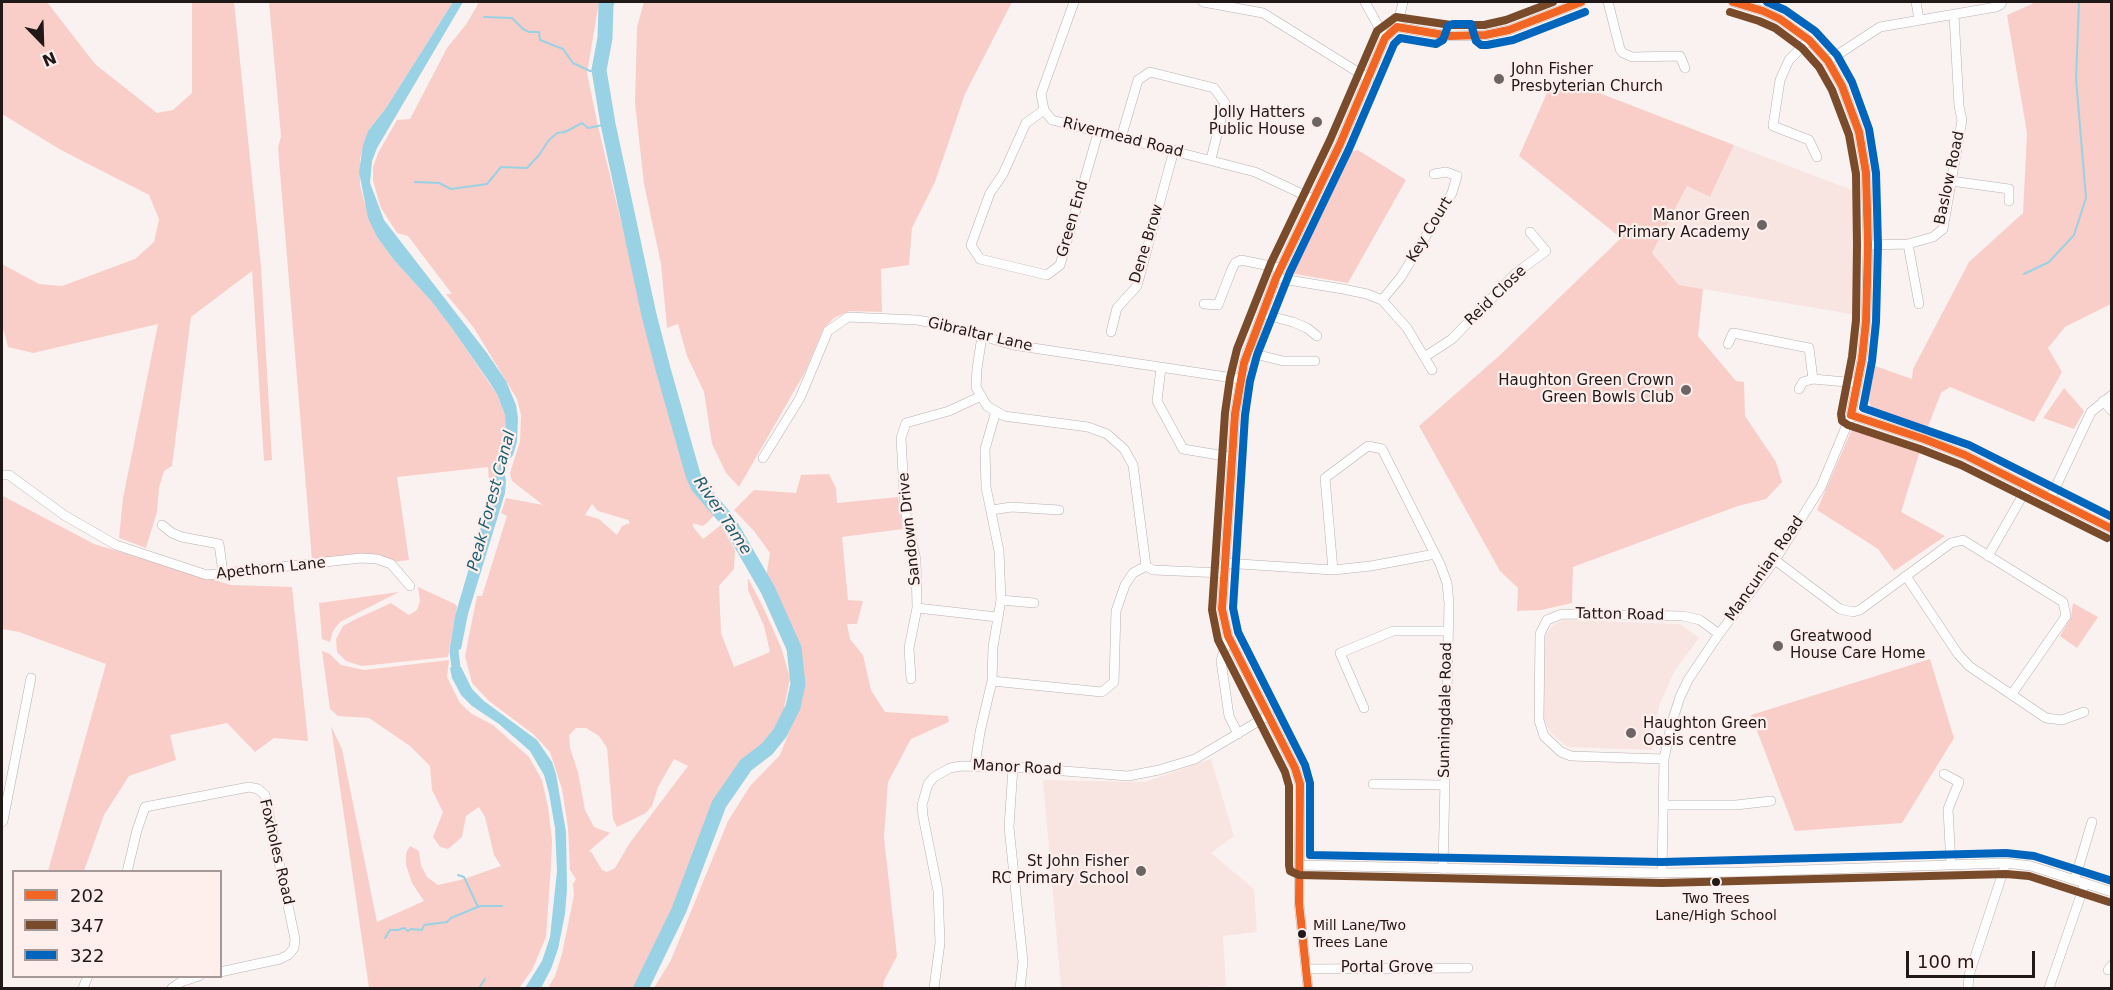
<!DOCTYPE html>
<style>
body{margin:0}
#map{position:relative;width:2113px;height:990px;overflow:hidden;background:#faf2f0;font-family:"DejaVu Sans",sans-serif}
canvas{display:block}
.frame{position:absolute;inset:0;border:3px solid #201918;pointer-events:none}
.legend{position:absolute;left:12px;top:870px;width:210px;height:108px;box-sizing:border-box;background:#feeeec;border:2px solid #a59997;margin:0;padding:8px 10px;list-style:none;font-size:18px;color:#201918}
.legend li{display:flex;align-items:center;gap:12px;height:30px}
.legend b{width:30px;border:2px solid #a59997}
.north{position:absolute;left:12px;top:12px;width:60px;height:60px;-webkit-text-stroke:4px #feeeec;paint-order:stroke;rotate:157deg;font-size:16px;font-weight:700;line-height:24px;text-align:center;color:#201918}
.north::after{content:'';display:block;margin:auto;width:21px;height:27px;background:#201918;clip-path:polygon(50% 0,100% 100%,50% 72%,0 100%)}
.scale{position:absolute;left:1906px;top:951px;width:129px;height:27px;box-sizing:border-box;border:3px solid #201918;border-top:0;padding-left:8px;font-size:18px;line-height:21px;white-space:nowrap;color:#201918;-webkit-text-stroke:4px #feeeec;paint-order:stroke}
</style>
<div id="map">
<canvas width="2113" height="990"></canvas>
<div class="frame"></div>
<ul class="legend">
<li><b style="height:8px;background:#f26522"></b>202</li>
<li><b style="height:8px;background:#7a4b2a"></b>347</li>
<li><b style="height:8px;background:#0065bd"></b>322</li>
</ul>
<div class="north">N</div>
<div class="scale">100 m</div>
</div>
<script>
const c = document.querySelector('canvas').getContext('2d');
c.lineJoin = 'round';
function fillPath(path, color) { c.fillStyle = color; c.fill(path, 'evenodd'); }
const poly = rows => new Path2D(rows.map(r => 'M' + r).join(''));
function stroke(path, color, width, dash) { c.strokeStyle = color; c.lineWidth = width; c.lineCap = dash ? 'butt' : 'round'; c.setLineDash(dash || []); c.stroke(path); }
function drawText(font, color, halo, rows, align = 'center') {
  c.font = font + ' "DejaVu Sans",sans-serif'; c.lineWidth = 4.5; c.setLineDash([]); c.textBaseline = 'middle'; c.strokeStyle = halo; c.fillStyle = color; for (const [text, x, y, turn = 0] of rows) {
    c.save(); c.translate(x, y); c.rotate((+turn || 0) * Math.PI / 180); c.textAlign = isNaN(turn) ? turn : align; if (halo) c.strokeText(text, 0, 0); c.fillText(text, 0, 0); c.restore();
  }
}
fillPath(poly([
 [1734,145,1857,192,1856,315,1679,285,1652,253,1687,186,1710,197],
 [1564,620,1680,624,1699,638,1674,672,1659,706,1653,750,1567,747,1550,732,1542,716,1544,637,1553,625],
 [1211,759,1234,836,1211,853,1254,889,1257,932,1223,936,1226,986,1172,988,1061,988,1043,780,1145,782]
]), '#f8e5e2');
fillPath(poly([
 [2,2,47,2,95,64,157,113,173,110,192,93,192,2,234,2,261,266,272,460,264,461,252,271,191,317,172,466,164,471,159,488,157,512,146,548,119,538,123,498,158,324,33,353,8,347,2,325,2,264,39,284,62,286,135,259,154,242,159,219,149,195,61,150,2,114],
 [269,2,453,2,386,108,368,131,360,159,360,185,364,201,377,237,394,260,432,302,451,327,498,396,505,415,506,434,496,481,489,481,488,467,397,477,409,560,393,562,312,560,278,148,281,136],
 [477,2,599,2,587,73,598,126,658,374,664,372,693,475,698,486,719,510,706,524,702,526,693,523,693,527,703,539,721,525,735,550,734,569,719,586,721,633,734,667,770,652,764,626,748,590,748,578,763,607,781,647,790,678,784,708,793,707,789,716,780,733,767,749,746,765,719,804,679,910,641,988,548,988,555,976,562,954,574,895,573,884,576,879,570,870,568,828,562,789,550,752,533,734,489,701,472,683,465,656,477,596,482,596,507,516,501,513,506,498,543,505,512,481,510,473,520,441,521,415,517,399,474,328,446,294,452,294,408,236,397,233,381,208,373,181,373,167,378,153,397,120,410,119,447,48,467,23,478,4],
 [592,504,598,511,628,520,630,523,622,526,617,535,599,519,585,515],
 [576,728,586,728,599,736,607,748,613,819,617,827,646,813,652,806,658,787,674,759,688,766,629,844,615,868,607,872,602,870,592,853,589,851,610,833,594,827,585,810,578,772,570,748,569,735],
 [644,2,1012,2,965,94,935,182,912,228,909,265,881,269,882,312,849,311,834,318,823,329,805,372,739,487,726,473,712,444,704,392,687,356,678,324,667,328,661,264,644,184,635,103,637,27],
 [2034,2,2111,2,2111,304,2065,327,2048,348,2062,372,2034,422,1950,387,1941,393,1927,429,1872,408,1868,400,1875,366,1912,379,1913,369,1969,262,2023,213,2027,133,2007,15,2032,4],
 [1563,79,1734,145,1710,197,1687,186,1652,253,1679,285,1703,289,1698,336,1736,381,1744,382,1745,416,1776,462,1782,482,1766,499,1738,506,1573,567,1572,603,1541,610,1517,611,1518,588,1500,571,1419,426,1500,355,1621,238,1519,156,1551,84],
 [1358,150,1406,180,1348,283,1289,273,1343,157,1348,152],
 [2064,388,2084,411,2074,429,2043,418],
 [1860,427,1920,451,1901,512,1945,536,1894,571,1878,549,1817,510,1852,429],
 [829,474,836,488,837,503,898,497,903,529,842,537,848,600,863,601,857,624,847,624,850,639,863,655,871,690,885,712,948,716,949,722,911,739,888,782,884,837,897,956,884,981,883,988,654,988,671,960,728,821,750,786,780,755,801,702,796,699,797,669,794,648,765,583,770,553,754,531,734,510,754,490,796,493,801,475],
 [3,496,94,544,231,585,292,587,308,741,274,738,255,752,227,723,170,735,176,760,129,776,104,815,84,871,48,871,106,664,19,632,2,629,2,497],
 [418,587,455,604,457,607,448,657,362,666,346,661,337,652,336,639,343,626,356,619,391,603,409,615,417,610,420,601],
 [399,592,340,622,333,631,330,642,322,639,319,603],
 [2073,603,2098,617,2077,648,2060,636,2071,617],
 [322,651,330,654,341,665,364,670,449,660,447,677,460,703,472,714,493,725,529,757,542,780,548,807,552,840,551,865,546,937,532,970,519,988,369,988,331,726,342,749,377,922,424,901,412,883,406,865,406,853,410,846,419,851,421,865,427,877,438,885,464,879,501,866,494,855,485,817,479,807,466,816,462,837,448,849,440,847,433,837,443,812,432,790,430,766,410,746,369,718,338,716,330,709],
 [1930,659,1954,738,1902,823,1795,831,1751,715]
]), '#facec8');
fillPath(poly([
 [453,2,463,2,377,148,372,161,370,183,384,220,487,353,506,381,516,405,518,418,517,442,513,455,506,463,504,472,506,480,505,493,468,614,461,649,454,651,450,648,455,616,502,455,506,434,505,415,498,396,490,383,451,327,432,302,394,260,377,237,368,218,359,172,363,145,368,131,386,108],
 [455,665,461,667,472,689,484,701,537,740,552,762,556,774,566,832,567,889,565,914,558,949,551,969,541,988,525,988,542,961,550,937,557,871,555,828,549,793,544,775,530,751,499,724,472,706,461,695,452,678,450,668]
]), '#99d2e4');
stroke(poly([
 [484,17,512,18,523,29,529,32,539,32,540,40,563,49,573,63,590,71,599,70],
 [415,182,439,183,451,189,487,184,501,167,527,168,539,155,549,140,557,133,565,132,582,123,588,128,608,124],
 [2024,274,2049,262,2074,235,2086,198,2076,79,2079,2],
 [458,875,464,877,478,907],
 [385,938,390,930,398,930,404,928,408,931,411,929,422,930,424,925,447,922,451,918,480,906,502,906],
 [479,988,485,979]
]), '#99d2e4', 2);
stroke(poly([
 [457,639,454,651,457,676]
]), '#99d2e4', 9);
stroke(poly([
 [607,2,606,5,605,38,599,70,608,124,649,315,663,369,693,475,698,486,728,521,768,590,794,648,798,684,793,707,780,733,767,749,746,765,719,804,679,910,641,988]
]), '#99d2e4', 15);
const minor = poly([
 [1074,2,1041,94,1044,110,1052,120,1255,172,1313,199],
 [1203,2,1263,13,1369,79],
 [1365,2,1385,38],
 [1608,2,1620,49,1623,53,1632,57,1680,56,1685,68],
 [1916,2,1919,19],
 [1397,27,1403,2],
 [1809,40,1789,60,1780,80,1773,126,1809,140,1817,157],
 [1828,61,1880,27,1996,7,2000,5,2002,2],
 [1044,110,1026,123,1003,174,990,193,971,245,980,259,1047,275,1060,265,1098,133],
 [1121,138,1138,80,1150,72,1214,88,1225,103,1211,159],
 [1951,181,2009,189,2009,201],
 [1908,244,1919,304],
 [1868,245,1908,244,1933,237,1943,229,1962,120,1959,106,1954,15],
 [1276,278,1343,289,1367,294,1382,300,1407,328,1432,370],
 [1382,300,1401,277,1452,193,1457,176,1446,172,1434,174],
 [1204,304,1218,305,1232,269,1235,263,1241,260,1280,268],
 [1262,314,1293,322,1307,328,1317,336],
 [1111,332,1117,308,1137,286,1174,150],
 [982,336,977,369,976,387,987,406,1004,416,1088,427,1107,434,1124,449,1133,465,1146,566,1153,570,1223,573],
 [1728,344,1733,333,1809,348,1813,379],
 [1247,352,1283,361,1315,361],
 [1426,356,1452,339,1516,273,1546,251,1530,232],
 [1161,368,1157,401,1183,449,1231,457],
 [1799,389,1803,382,1813,379,1857,383],
 [2103,401,2112,411],
 [1851,415,1924,439,1965,455,2112,529],
 [763,458,800,398,828,331,848,317,917,320,944,325,1013,345,1240,379],
 [2,475,9,475,64,515,116,545,207,575,361,558,377,559,391,564,410,586],
 [2050,499,2091,412,2112,395],
 [992,510,1011,507,1059,510],
 [162,525,172,533,182,537,219,544,223,573],
 [1988,556,2027,488],
 [1775,560,1840,609,1853,612,1860,610,1951,543,1963,540,2063,602,2066,616,2012,694],
 [1224,563,1333,570,1371,566,1435,554],
 [1333,570,1325,478,1368,446,1382,449,1440,564,1447,583,1449,603,1443,869],
 [1906,576,1958,654,1969,666,2046,718,2062,720,2084,712],
 [1001,600,1034,603],
 [917,608,997,617],
 [1228,636,1221,661,1229,716,1238,734],
 [911,679,909,648,917,608,916,560,905,510,901,438,906,423,949,411,981,396],
 [992,681,1102,692,1114,682,1116,611,1125,585,1133,573,1146,566],
 [1364,708,1340,653,1393,631,1448,631],
 [1664,759,1571,756,1561,752,1544,736,1539,720,1540,634,1547,620,1562,614,1683,616,1700,620,1719,634],
 [975,765,980,732,992,681,993,647,1001,600,999,551,986,487,985,449,996,411],
 [1013,767,1009,827,1023,962,1020,988],
 [1944,774,1959,782,1948,809,1951,865],
 [1373,784,1444,785],
 [1664,805,1736,805,1771,801],
 [2,822,3,821,31,678],
 [1299,865,1662,873,1744,872,2006,863,2031,866,2112,892],
 [127,872,137,830,145,807,249,787,258,789,265,795,295,939,294,948,288,955,280,959,220,972],
 [1662,873,1664,759,1672,722,1680,697,1688,680,1719,634,1775,560,1821,487,1851,415,1862,359,1866,321,1868,245,1866,173,1859,132,1842,86,1828,61,1809,40,1780,19,1763,11,1733,2],
 [2075,879,2092,822],
 [1307,969,1468,968],
 [2108,970,2112,965],
 [83,988,88,976],
 [172,988,181,982,199,976],
 [934,988,940,943,938,891,923,816,922,805,928,784,934,777,950,768,961,766,1013,767,1128,776,1159,770,1195,759,1269,715],
 [1308,988,1299,903,1300,784,1295,768,1228,636,1222,609,1235,414,1244,363,1276,278,1340,144,1385,38,1397,27,1450,36,1485,35,1509,30,1581,2],
 [1968,988,1969,975,2006,863],
 [2049,988,2085,883]
]);
stroke(minor, '#b7b1af', 10);
stroke(minor, '#fefdfd', 9);
stroke(poly([
 [1733,2,1763,11,1780,19,1809,40,1828,61,1842,86,1859,132,1866,173,1868,245,1866,321,1862,359,1851,415],
 [1851,415,1924,439,1965,455,2112,529],
 [1308,988,1299,903,1300,784,1295,768,1228,636,1222,609,1235,414,1244,363,1276,278,1340,144,1385,38,1397,27,1450,36,1485,35,1509,30,1581,2]
]), '#f26522', 8);
stroke(poly([
 [1553,2,1506,20,1484,25,1451,25,1396,17,1377,31,1330,140,1271,263,1237,349,1230,378,1225,413,1212,610,1218,640,1285,772,1289,786,1289,865,1290,871,1299,875,1662,883,2006,874,2029,876,2109,902],
 [1730,12,1759,21,1775,28,1802,48,1819,67,1832,90,1849,135,1856,174,1857,245,1856,320,1852,357,1841,414,1842,421,1848,425,1920,449,1961,465,2107,538]
]), '#7a4b2a', 8);
stroke(poly([
 [1767,2,1785,10,1815,31,1837,55,1852,82,1869,129,1876,173,1878,245,1876,322,1872,361,1863,408,1969,445,2112,517],
 [1585,12,1513,40,1487,45,1481,45,1476,41,1471,24,1453,24,1448,26,1443,40,1436,44,1400,38,1394,44,1349,149,1290,272,1257,355,1250,381,1245,415,1233,608,1238,632,1305,765,1310,783,1310,855,1662,862,2006,853,2034,856,2112,881]
]), '#0065bd', 8);
for (const [x, y, r, color] of [
 [1499,79,6,"#6c6564"],
 [1317,122,6,"#6c6564"],
 [1762,225,6,"#6c6564"],
 [1686,390,6,"#6c6564"],
 [1778,646,6,"#6c6564"],
 [1631,733,6,"#6c6564"],
 [1141,871,6,"#6c6564"],
 [1716,882,5,"#201918"],
 [1302,934,5,"#201918"]
]) { const dot = new Path2D(); dot.arc(x, y, r, 0, 2 * Math.PI); c.fillStyle = color; c.fill(dot); stroke(dot, '#feeeec', 2); }
drawText('14px', '#201918', '#feeeec', [
 ["Two Trees",1716,899],
 ["Lane/High School",1716,916],
 ["Mill Lane/Two",1313,926,"left"],
 ["Trees Lane",1313,943,"left"]
]);
drawText('15px', '#201918', '#feeeec', [
 ["John Fisher",1511,70,"left"],
 ["Presbyterian Church",1511,87,"left"],
 ["Jolly Hatters",1305,113],
 ["Public House",1305,130],
 ["Manor Green",1750,216],
 ["Primary Academy",1750,233],
 ["Haughton Green Crown",1674,381],
 ["Green Bowls Club",1674,398],
 ["Greatwood",1790,637,"left"],
 ["House Care Home",1790,654,"left"],
 ["Haughton Green",1643,724,"left"],
 ["Oasis centre",1643,741,"left"],
 ["St John Fisher",1129,862],
 ["RC Primary School",1129,879]
], 'right');
drawText('15px', '#201918', '#feeeec', [
 ["Rivermead Road",1123,138,14],
 ["Baslow Road",1950,178,-78],
 ["Green End",1073,219,-74],
 ["Key Court",1430,230,-59],
 ["Dene Brow",1147,244,-73],
 ["Reid Close",1496,296,-44],
 ["Gibraltar Lane",980,335,13],
 ["Sandown Drive",910,529,-96],
 ["Apethorn Lane",271,569,-6],
 ["Mancunian Road",1765,569,-55],
 ["Tatton Road",1620,615,1],
 ["Sunningdale Road",1446,710,-89],
 ["Manor Road",1017,768,3],
 ["Foxholes Road",276,852,77],
 ["Portal Grove",1387,968]
]);
drawText('italic 16px', '#1b6072', '#feeeec', [
 ["Peak Forest Canal",492,501,-75],
 ["River Tame",722,516,56]
]);
</script>
